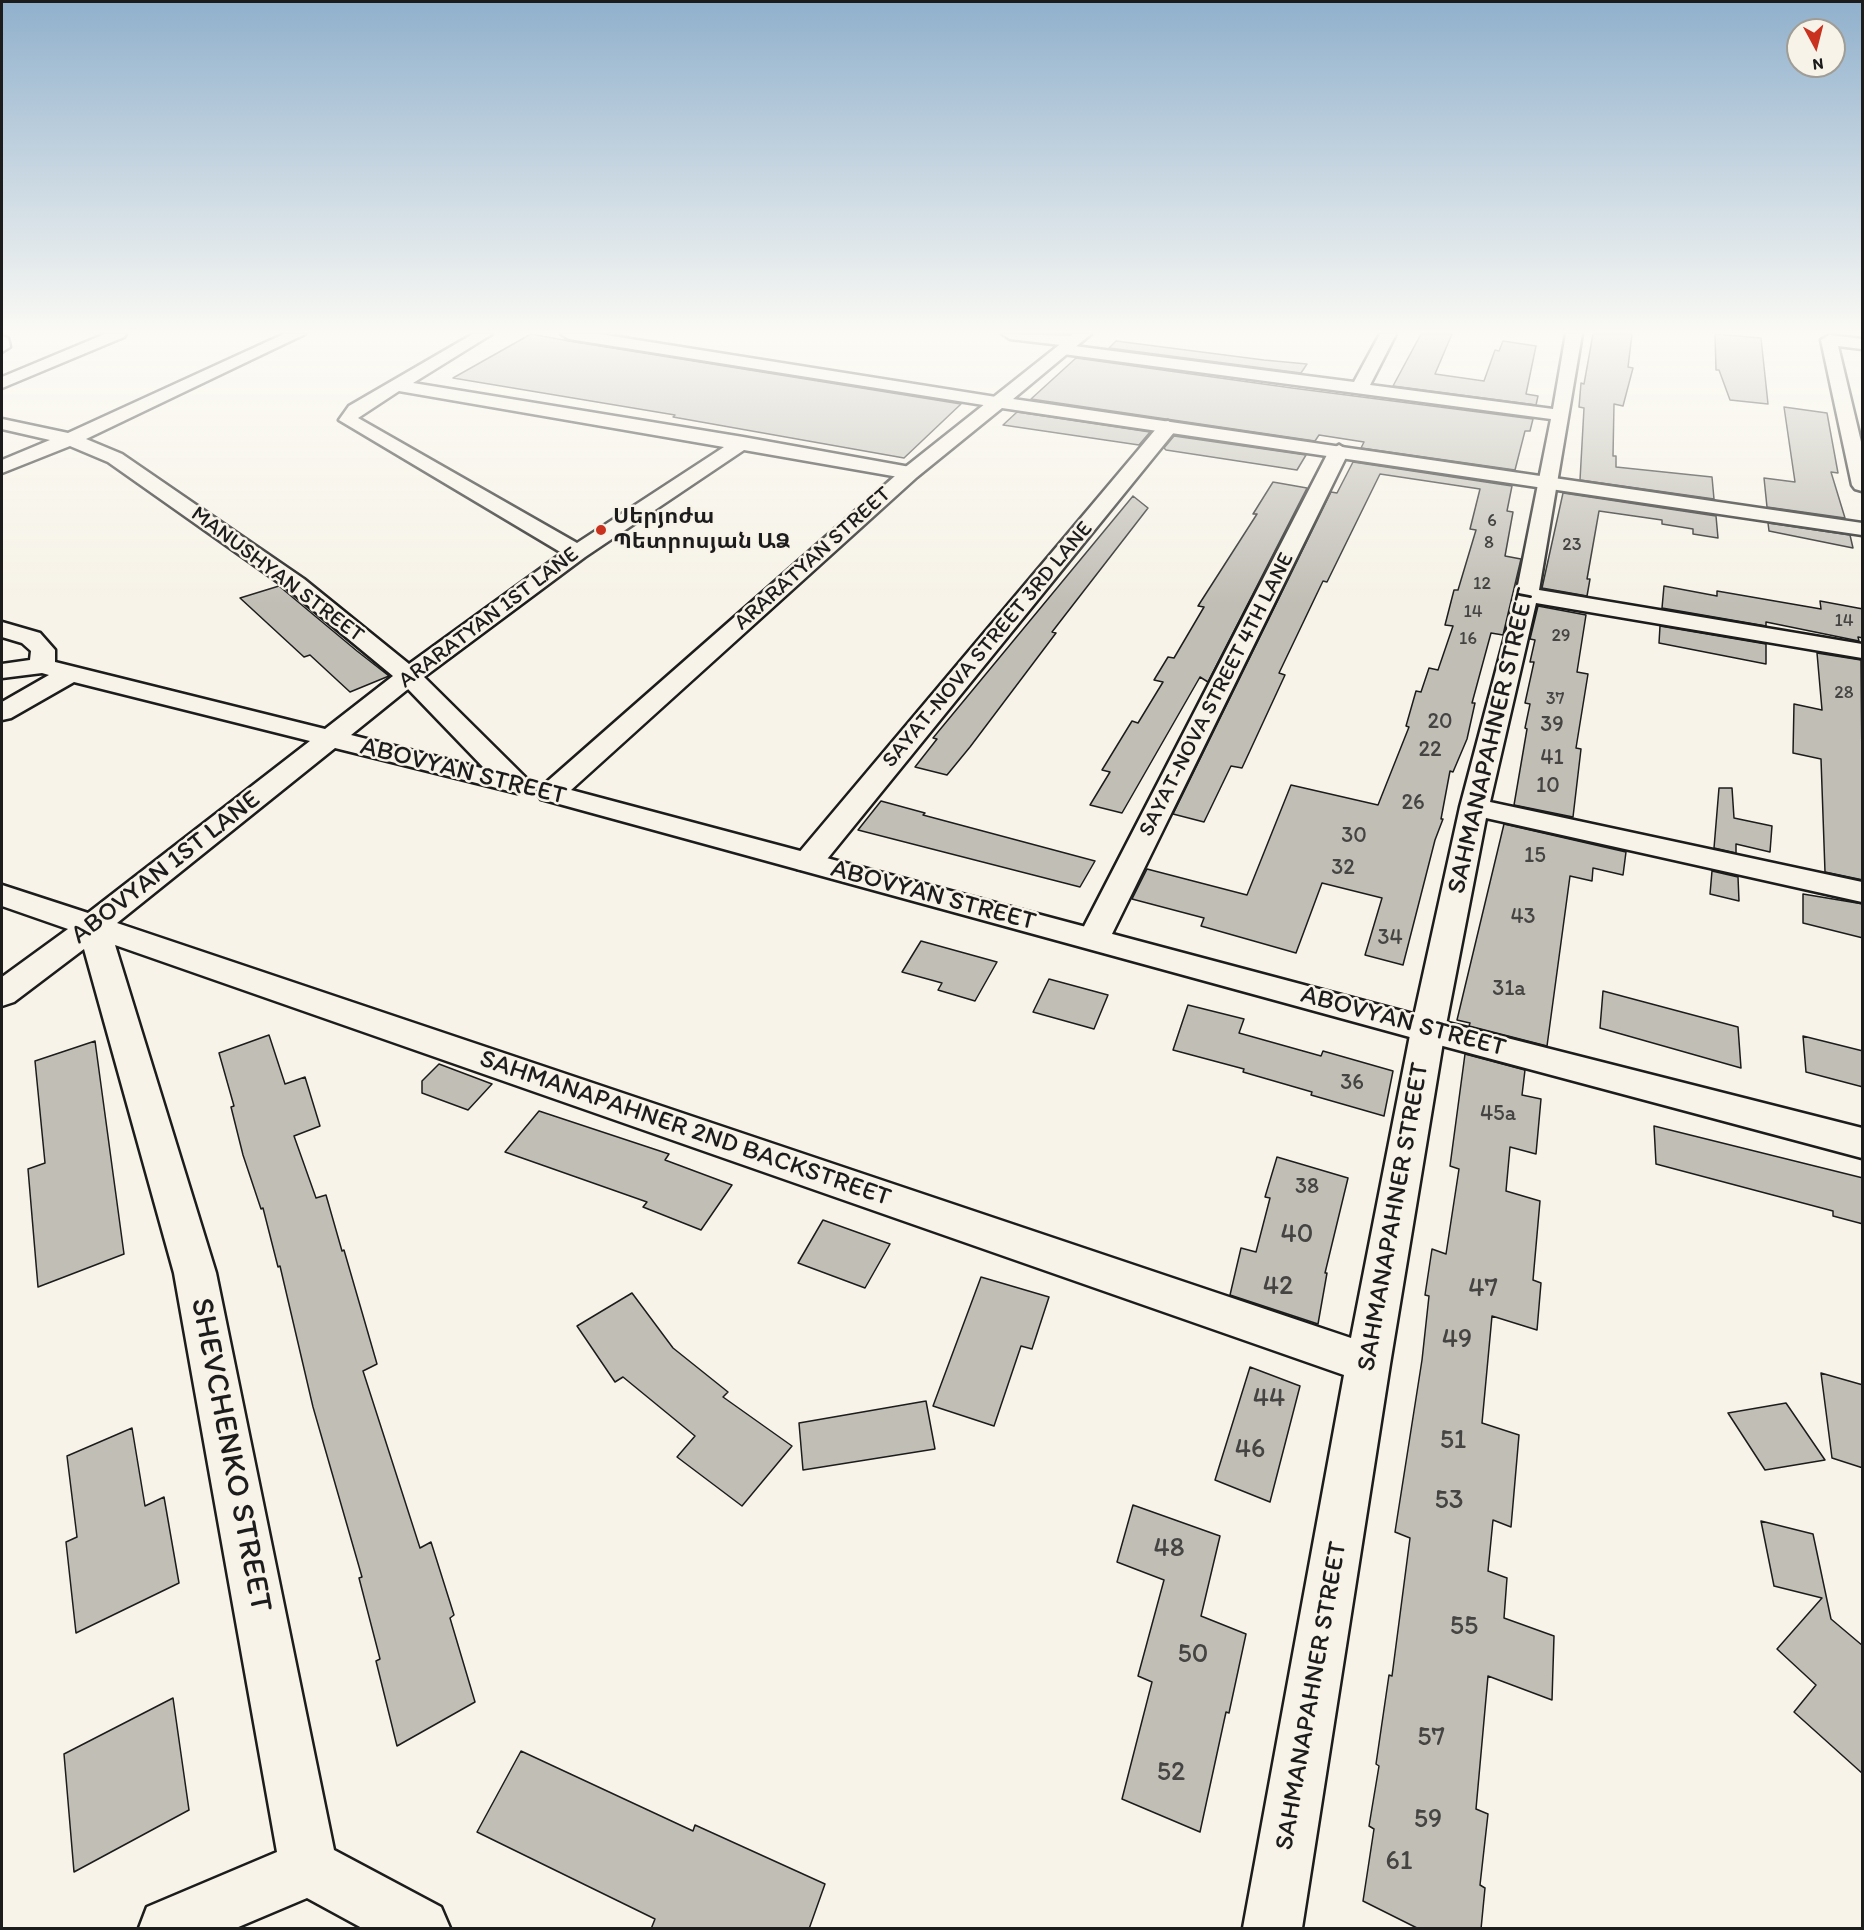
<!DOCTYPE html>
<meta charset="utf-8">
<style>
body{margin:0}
#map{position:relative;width:1864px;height:1930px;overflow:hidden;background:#f7f3e8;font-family:Itim,sans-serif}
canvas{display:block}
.frame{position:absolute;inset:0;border:3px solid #1c1c1c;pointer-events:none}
.north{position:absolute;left:1786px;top:18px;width:60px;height:60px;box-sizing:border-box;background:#f7f3e8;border:2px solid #9f9d96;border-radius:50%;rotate:173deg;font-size:16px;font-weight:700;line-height:24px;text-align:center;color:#1c1c1c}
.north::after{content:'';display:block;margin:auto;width:21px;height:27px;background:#c8321e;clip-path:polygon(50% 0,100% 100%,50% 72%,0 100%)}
</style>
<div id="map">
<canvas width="1864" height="1930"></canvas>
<div class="frame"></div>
<div class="north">N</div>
</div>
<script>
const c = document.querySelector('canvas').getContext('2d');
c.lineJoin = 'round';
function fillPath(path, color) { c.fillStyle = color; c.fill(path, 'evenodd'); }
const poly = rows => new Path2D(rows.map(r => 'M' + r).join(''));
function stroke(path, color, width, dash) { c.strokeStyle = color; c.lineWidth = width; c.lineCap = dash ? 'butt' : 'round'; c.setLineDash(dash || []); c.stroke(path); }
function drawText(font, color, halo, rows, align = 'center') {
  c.font = font + ' Itim,"Noto Sans Armenian",sans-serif'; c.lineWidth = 5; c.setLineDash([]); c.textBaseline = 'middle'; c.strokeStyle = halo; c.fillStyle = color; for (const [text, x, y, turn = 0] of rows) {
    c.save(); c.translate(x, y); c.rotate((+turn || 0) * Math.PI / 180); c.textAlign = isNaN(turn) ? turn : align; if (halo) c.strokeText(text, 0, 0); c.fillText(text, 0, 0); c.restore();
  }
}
const building = poly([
 [531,334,569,341,961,404,904,458,673,417,675,415,453,378,531,334],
 [1421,334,1452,334,1435,374,1484,381,1495,350,1499,351,1503,341,1536,346,1526,394,1538,396,1536,405,1393,386,1421,334],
 [1593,334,1632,334,1628,367,1633,368,1623,406,1614,404,1613,456,1616,456,1616,467,1712,477,1714,499,1580,480,1584,408,1579,407,1581,383,1584,384,1593,334],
 [1715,334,1761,338,1768,404,1730,400,1719,370,1716,370,1715,334],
 [1116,341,1264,360,1307,364,1301,373,1109,348,1116,341],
 [1076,358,1292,388,1533,419,1530,431,1525,431,1515,470,1361,448,1364,442,1319,435,1315,441,1031,399,1076,358],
 [1784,407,1827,413,1838,473,1831,472,1845,518,1767,507,1764,478,1795,482,1784,407],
 [1017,412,1150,432,1139,445,1003,425,1017,412],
 [1174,436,1306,455,1297,470,1166,450,1164,448,1174,436],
 [1353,462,1512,486,1507,511,1513,512,1505,556,1521,559,1503,635,1491,633,1472,703,1475,703,1467,739,1453,772,1450,771,1441,819,1443,819,1435,840,1403,965,1365,955,1382,898,1322,883,1296,953,1201,926,1204,918,1132,899,1147,869,1247,895,1291,785,1378,805,1409,727,1406,726,1416,691,1421,692,1429,668,1438,670,1453,626,1445,625,1454,590,1458,590,1476,530,1470,529,1480,489,1380,474,1327,582,1323,581,1279,673,1285,675,1242,768,1231,766,1204,822,1173,814,1331,492,1337,493,1353,462],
 [1273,482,1307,488,1208,682,1200,677,1122,813,1090,805,1110,772,1102,770,1132,721,1138,723,1163,682,1154,680,1168,657,1174,658,1204,607,1198,606,1257,514,1253,514,1273,482],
 [1563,493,1716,516,1718,538,1693,534,1693,529,1662,524,1662,520,1599,511,1587,579,1590,579,1587,596,1542,588,1563,493],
 [1133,496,1148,508,1052,632,1056,633,970,747,947,775,915,767,937,739,933,738,1133,496],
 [1768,523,1850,535,1853,548,1769,531,1768,523],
 [279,586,357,651,389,676,350,692,310,655,304,657,240,598,279,586],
 [1664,586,1717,596,1717,591,1821,609,1820,601,1863,609,1863,638,1858,637,1859,641,1766,622,1766,626,1662,608,1664,586],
 [1538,606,1586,615,1577,672,1588,674,1576,748,1581,749,1573,817,1514,805,1527,729,1525,728,1530,704,1525,703,1534,662,1530,662,1535,640,1530,639,1538,606],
 [1660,626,1766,644,1766,664,1659,643,1660,626],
 [1817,653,1861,660,1863,880,1825,872,1821,759,1793,753,1794,704,1822,710,1817,653],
 [1719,788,1732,788,1734,818,1772,826,1770,852,1736,844,1736,853,1714,848,1719,788],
 [881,801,925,813,923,815,1095,861,1080,887,858,830,881,801],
 [1504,824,1626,852,1623,875,1593,868,1592,881,1570,876,1547,1046,1469,1026,1470,1023,1457,1020,1504,824],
 [1712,871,1738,877,1739,901,1710,894,1712,871],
 [1803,894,1863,904,1863,938,1803,923,1803,894],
 [921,941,997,962,975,1001,938,990,942,983,902,972,921,941],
 [1049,979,1108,995,1094,1029,1033,1012,1049,979],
 [1603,991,1738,1027,1741,1068,1600,1028,1603,991],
 [1188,1005,1244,1019,1239,1033,1321,1056,1323,1051,1393,1071,1384,1116,1311,1095,1312,1092,1243,1072,1244,1069,1173,1050,1188,1005],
 [269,1035,285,1084,305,1077,320,1126,294,1136,316,1198,326,1195,342,1251,344,1250,377,1364,363,1371,420,1548,431,1542,454,1615,450,1618,475,1702,397,1746,376,1661,380,1659,359,1578,362,1577,313,1407,280,1266,278,1267,263,1208,261,1209,243,1155,231,1107,234,1106,219,1053,269,1035],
 [1803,1036,1863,1051,1863,1087,1806,1072,1803,1036],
 [95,1041,124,1254,38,1287,28,1169,45,1163,35,1061,95,1041],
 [1465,1054,1525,1070,1522,1095,1541,1099,1536,1154,1510,1147,1506,1191,1540,1201,1533,1280,1541,1283,1537,1330,1492,1316,1482,1423,1519,1435,1511,1527,1493,1520,1488,1571,1507,1578,1504,1618,1554,1636,1552,1700,1488,1676,1476,1809,1488,1814,1480,1885,1485,1888,1481,1929,1419,1929,1363,1901,1374,1829,1369,1826,1379,1766,1376,1764,1389,1675,1392,1676,1410,1538,1395,1532,1422,1360,1429,1296,1425,1295,1432,1249,1446,1254,1459,1169,1450,1166,1465,1054],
 [439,1064,492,1084,468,1110,422,1093,422,1081,439,1064],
 [539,1111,669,1154,665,1160,732,1185,701,1230,643,1207,647,1202,505,1152,539,1111],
 [1654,1126,1863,1178,1863,1224,1833,1216,1833,1211,1656,1164,1654,1126],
 [1277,1157,1348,1178,1325,1273,1327,1273,1318,1324,1230,1295,1241,1248,1256,1252,1270,1198,1265,1197,1277,1157],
 [823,1220,890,1244,865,1288,798,1263,823,1220],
 [981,1277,1049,1297,1032,1349,1021,1346,994,1426,933,1406,981,1277],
 [632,1293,673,1348,728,1392,723,1397,792,1446,742,1506,677,1457,695,1436,623,1377,615,1382,577,1326,632,1293],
 [1250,1367,1300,1386,1270,1502,1215,1480,1250,1367],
 [1821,1373,1863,1385,1863,1468,1832,1458,1821,1373],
 [926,1401,935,1449,803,1470,799,1423,926,1401],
 [1786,1403,1825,1460,1765,1470,1728,1413,1786,1403],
 [132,1428,145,1506,164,1497,179,1583,76,1633,66,1542,77,1537,67,1456,132,1428],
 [1133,1505,1220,1536,1201,1616,1246,1634,1229,1713,1226,1712,1200,1832,1122,1799,1152,1682,1138,1676,1164,1580,1117,1562,1133,1505],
 [1761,1521,1813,1534,1831,1619,1863,1646,1863,1774,1794,1712,1816,1685,1777,1649,1822,1598,1774,1586,1761,1521],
 [173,1698,189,1810,74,1872,64,1754,173,1698],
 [521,1751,693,1831,695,1825,825,1884,809,1929,651,1929,655,1919,477,1832,521,1751]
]);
fillPath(building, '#c0beb5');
stroke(building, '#1c1c1c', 1.5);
const street = poly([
 [105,334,126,334,124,337,2,388,2,377,105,334],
 [284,334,305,334,86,439,122,454,304,579,409,664,562,553,339,420,349,406,473,334,492,334,413,383,743,437,910,467,920,473,910,479,744,450,585,557,424,677,527,779,531,785,527,791,517,793,335,748,117,923,1351,1338,1411,1030,1460,807,1516,595,1551,419,1063,354,1055,349,1061,345,1010,339,1002,334,1073,336,1081,341,1074,346,1354,382,1380,334,1396,334,1370,385,1553,409,1566,334,1582,334,1539,590,1862,644,1862,658,1536,603,1490,802,1862,882,1862,902,1486,818,1445,1030,1390,1364,1302,1928,1243,1928,1344,1375,115,945,216,1273,334,1850,441,1907,450,1928,362,1928,307,1898,236,1928,139,1928,147,1907,277,1852,174,1273,84,949,14,1002,2,1006,2,977,68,929,2,906,2,885,88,913,310,741,74,682,11,718,2,720,2,702,49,675,42,673,2,678,2,664,30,660,31,651,22,643,2,637,2,622,40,633,55,650,55,662,325,729,393,676,288,589,108,462,70,446,2,473,2,460,50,440,2,429,2,419,68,433,284,334],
 [399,391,724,447,577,543,358,418,399,391],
 [408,689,485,769,351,735,408,689],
 [561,334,599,334,996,397,1005,402,996,407,569,339,561,334],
 [1829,335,1862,339,1862,349,1838,346,1862,446,1862,491,1855,489,1852,485,1821,340,1829,335],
 [2,336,8,338,10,347,2,352,2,336],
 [1168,421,1177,427,1175,431,819,869,808,871,797,869,793,862,797,855,1161,423,1168,421],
 [1339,445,1349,451,1110,938,1105,946,1094,949,1083,946,1078,938,1329,451,1339,445]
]);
const secondary = poly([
 [1073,334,1091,334,1013,399,1862,523,1862,535,1002,408,917,477,571,790,1428,1018,1862,1128,1862,1158,1428,1042,541,799,537,793,541,787,903,469,1073,334]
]);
stroke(street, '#1c1c1c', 5);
stroke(secondary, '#1c1c1c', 5);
fillPath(street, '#f7f3e8');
fillPath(secondary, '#f7f3e8');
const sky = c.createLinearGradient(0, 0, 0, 604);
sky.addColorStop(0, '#90b0cc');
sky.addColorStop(0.55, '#fbfaf5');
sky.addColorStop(1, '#fbfaf500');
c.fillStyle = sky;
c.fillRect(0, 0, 1864, 604);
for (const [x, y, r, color] of [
 [601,530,6,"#c8321e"]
]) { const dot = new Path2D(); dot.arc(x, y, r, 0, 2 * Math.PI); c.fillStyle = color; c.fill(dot); stroke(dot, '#f7f3e8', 2); }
drawText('18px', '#454442', null, [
 ["6",1492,521],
 ["8",1489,543],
 ["23",1572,545],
 ["12",1482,584],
 ["14",1473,612],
 ["14",1844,621],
 ["29",1561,636],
 ["16",1468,639],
 ["28",1844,693],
 ["37",1555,699]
]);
drawText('bold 22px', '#1c1c1c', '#f7f3e8', [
 ["Սերյոժա",613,517],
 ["Պետրոսյան ԱՁ",613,542]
], 'left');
drawText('22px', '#1c1c1c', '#f7f3e8', [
 ["ARARATYAN STREET",813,559,-42],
 ["MANUSHYAN STREET",277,575,37],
 ["ARARATYAN 1ST LANE",489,618,-37],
 ["SAYAT-NOVA STREET 3RD LANE",988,645,-50],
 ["SAYAT-NOVA STREET 4TH LANE",1217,695,-63]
]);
drawText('22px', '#454442', null, [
 ["20",1440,722],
 ["39",1552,725],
 ["22",1430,750],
 ["41",1552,758],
 ["10",1548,786],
 ["26",1413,803],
 ["30",1354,836],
 ["15",1535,856],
 ["32",1343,868],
 ["43",1523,917],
 ["34",1390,938],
 ["31a",1509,989],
 ["36",1352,1083],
 ["45a",1498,1114],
 ["38",1307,1187]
]);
drawText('26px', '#1c1c1c', '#f7f3e8', [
 ["SAHMANAPAHNER STREET",1492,741,-77],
 ["ABOVYAN STREET",463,772,14],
 ["ABOVYAN 1ST LANE",166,868,-38],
 ["ABOVYAN STREET",933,896,15],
 ["ABOVYAN STREET",1403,1022,15],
 ["SAHMANAPAHNER 2ND BACKSTREET",685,1129,19],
 ["SAHMANAPAHNER STREET",1394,1217,-80],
 ["SAHMANAPAHNER STREET",1312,1696,-80]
]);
drawText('27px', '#454442', null, [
 ["40",1297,1235],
 ["42",1278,1287],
 ["47",1483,1289],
 ["49",1457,1340],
 ["44",1269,1399],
 ["51",1453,1441],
 ["46",1250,1450],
 ["53",1449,1501],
 ["48",1169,1549],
 ["55",1464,1627],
 ["50",1193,1655],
 ["57",1431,1738],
 ["52",1171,1773],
 ["59",1428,1820],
 ["61",1399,1862]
]);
drawText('32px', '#1c1c1c', '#f7f3e8', [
 ["SHEVCHENKO STREET",230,1455,79]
]);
</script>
